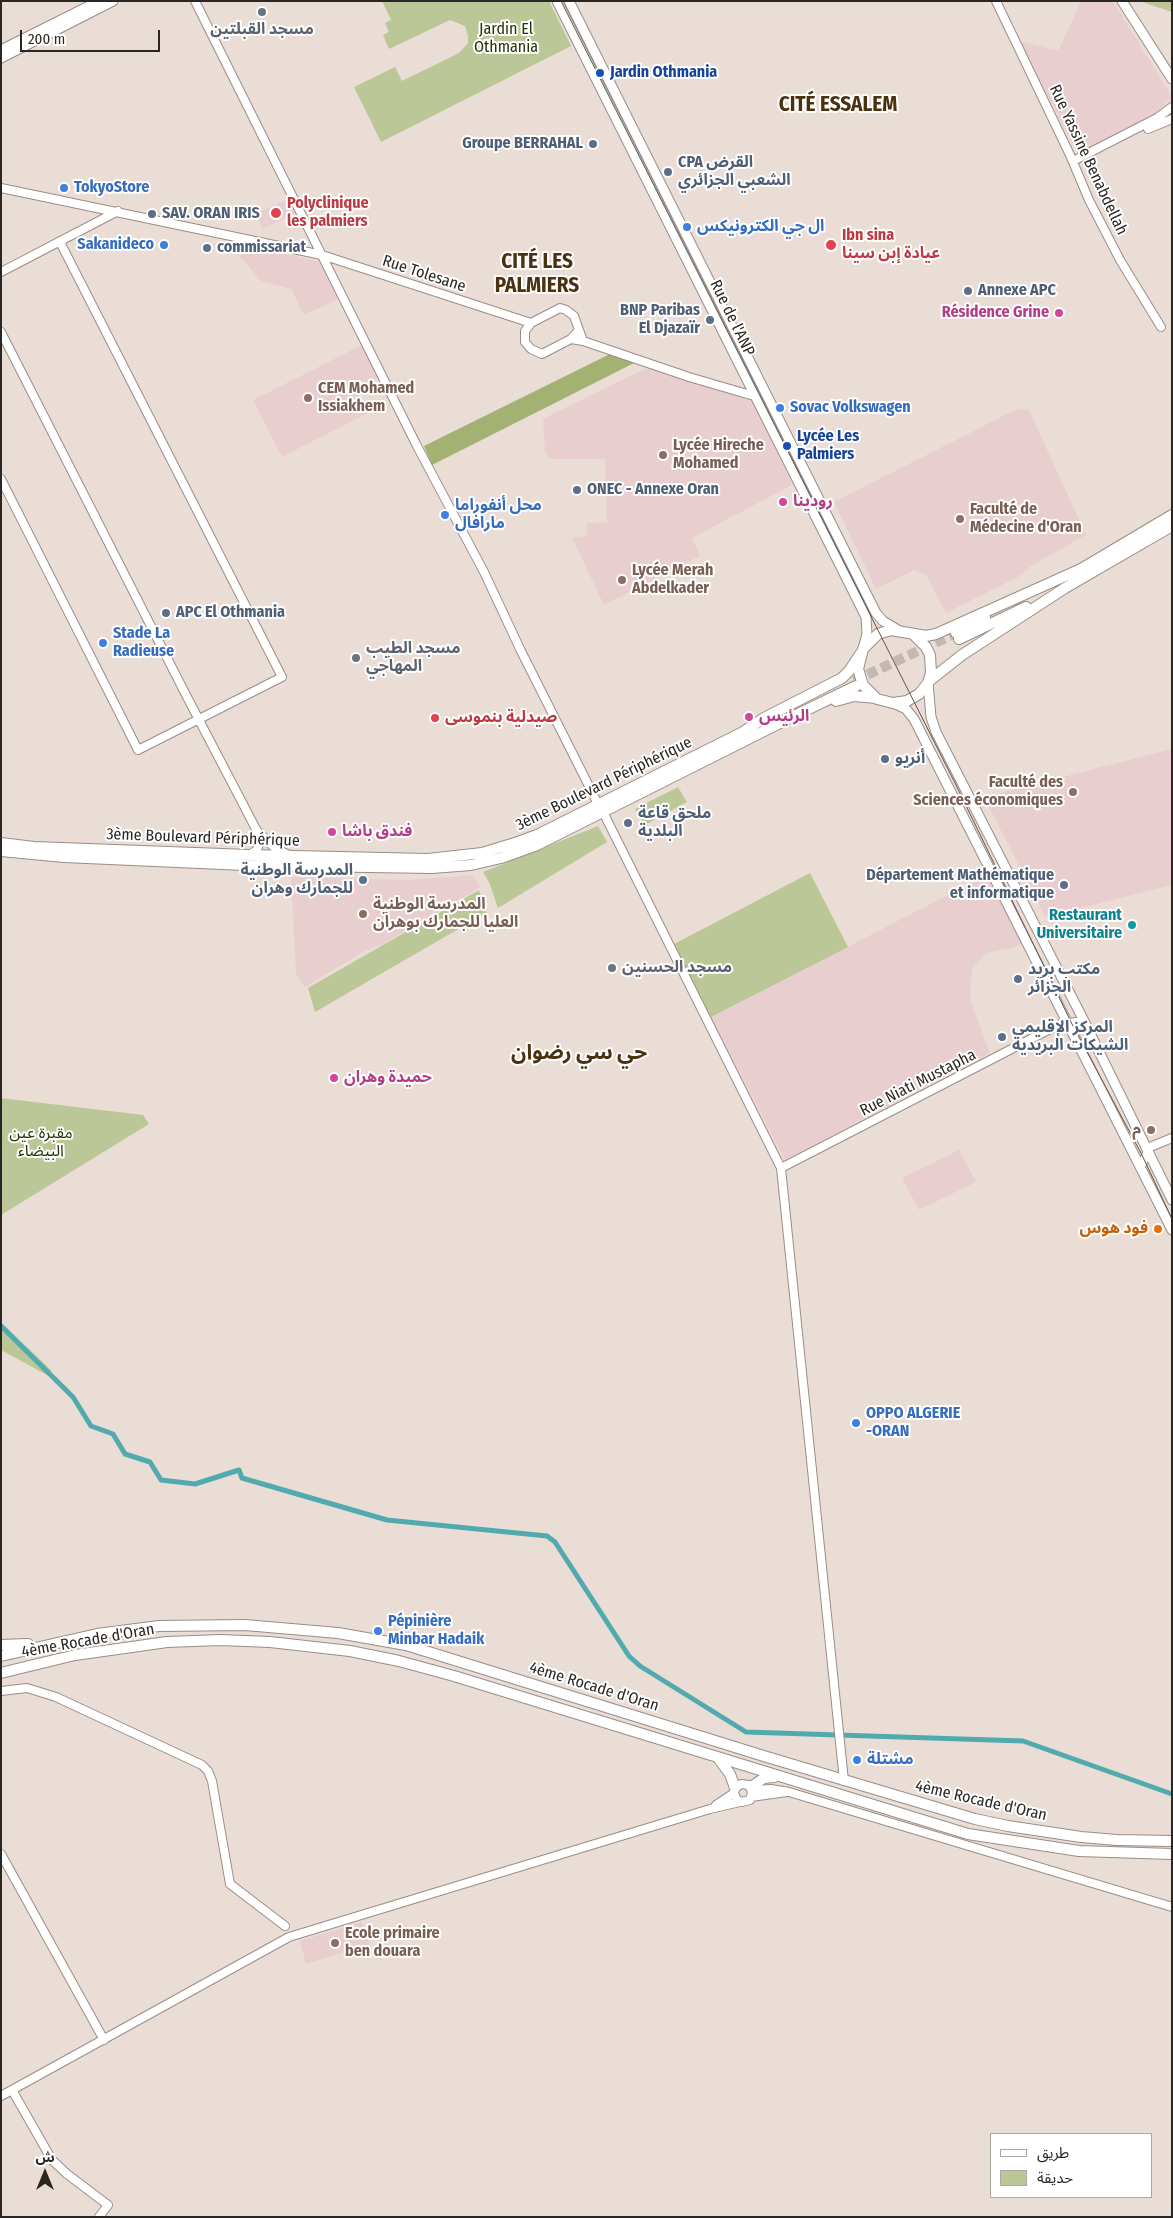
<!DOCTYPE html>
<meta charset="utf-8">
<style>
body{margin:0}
#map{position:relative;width:1173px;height:2218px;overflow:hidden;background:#eaddd5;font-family:"Fira Sans Condensed","Noto Sans Arabic",sans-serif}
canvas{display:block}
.frame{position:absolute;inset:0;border:2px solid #2a2623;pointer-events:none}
.legend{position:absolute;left:990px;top:2133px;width:162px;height:65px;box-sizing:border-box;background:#fff;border:1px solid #aaa8a7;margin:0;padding:6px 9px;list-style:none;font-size:15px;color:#2a2623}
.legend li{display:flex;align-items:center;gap:10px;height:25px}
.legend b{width:25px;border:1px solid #aaa8a7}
.north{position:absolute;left:20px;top:2148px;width:50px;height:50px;-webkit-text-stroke:4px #fff;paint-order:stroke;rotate:0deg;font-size:14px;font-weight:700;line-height:20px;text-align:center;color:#2a2623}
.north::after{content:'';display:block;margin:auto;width:18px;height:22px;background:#2a2623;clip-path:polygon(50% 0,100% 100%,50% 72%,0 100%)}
.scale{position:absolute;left:20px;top:30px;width:140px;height:22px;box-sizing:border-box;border:2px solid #2a2623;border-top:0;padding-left:6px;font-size:15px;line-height:18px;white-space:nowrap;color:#2a2623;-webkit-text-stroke:4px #fff;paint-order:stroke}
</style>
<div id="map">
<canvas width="1173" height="2218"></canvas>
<div class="frame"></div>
<ul class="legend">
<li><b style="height:6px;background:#fff"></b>طريق</li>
<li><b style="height:14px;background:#bbc796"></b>حديقة</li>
</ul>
<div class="north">ش</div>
<div class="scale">200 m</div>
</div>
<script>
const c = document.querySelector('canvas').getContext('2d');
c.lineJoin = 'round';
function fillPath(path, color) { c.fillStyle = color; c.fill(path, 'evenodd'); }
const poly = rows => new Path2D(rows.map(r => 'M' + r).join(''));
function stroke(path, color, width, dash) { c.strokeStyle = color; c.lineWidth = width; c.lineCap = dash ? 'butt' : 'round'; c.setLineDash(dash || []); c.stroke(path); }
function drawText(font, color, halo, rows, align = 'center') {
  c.font = font + ' "Fira Sans Condensed","Noto Sans Arabic",sans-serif'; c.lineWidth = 4; c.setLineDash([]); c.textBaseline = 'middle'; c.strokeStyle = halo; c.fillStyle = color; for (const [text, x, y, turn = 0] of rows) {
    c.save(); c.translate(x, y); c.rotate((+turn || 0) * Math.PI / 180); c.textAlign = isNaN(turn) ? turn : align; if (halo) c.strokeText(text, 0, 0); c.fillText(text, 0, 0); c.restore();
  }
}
fillPath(poly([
 [1081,1,1113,1,1172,97,1156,113,1078,154,1019,41,1054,50,1059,49],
 [240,245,319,261,338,299,304,315,291,289,261,281,238,254],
 [366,343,383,375,367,384,370,390,359,396,368,413,282,457,253,400],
 [652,368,754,402,792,485,692,538,700,556,604,605,572,538,587,536,587,523,607,522,605,459,550,459,545,452,543,419,642,370],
 [1017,409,1029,410,1086,535,1031,566,1018,577,946,613,926,575,914,570,876,589,834,502],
 [1172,749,1172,885,1045,917,984,797],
 [472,875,481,887,382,944,363,952,305,987,296,974,291,877,410,880],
 [987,875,1023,943,1015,947,986,953,972,968,970,999,990,1053,785,1160,711,1017],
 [959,1150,976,1182,919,1210,902,1178],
 [362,1922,370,1944,306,1964,300,1941]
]), '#e9ced0');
fillPath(poly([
 [290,198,297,212,262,229,256,214]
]), '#e9ced1');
fillPath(poly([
 [382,1,549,1,571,46,381,142,354,87,395,67,402,81,459,53,468,43,468,36,465,26,450,20,389,49,383,35,389,32,385,23,391,20],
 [1139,1,1172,1,1172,12],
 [678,787,687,802,645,825,635,809],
 [598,826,607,842,498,908,489,882,483,872],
 [810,873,848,947,711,1017,674,944],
 [479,890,486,913,315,1012,308,988],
 [1,1098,143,1115,149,1124,1,1215],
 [1,1323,3,1324,52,1371,47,1375,1,1350]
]), '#bbc796');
fillPath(poly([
 [610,354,636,362,432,465,424,446]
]), '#a3b173');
stroke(poly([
 [1,1326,73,1397,91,1426,113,1434,125,1454,150,1462,161,1480,195,1484,239,1470,242,1478,387,1520,547,1536,555,1542,629,1656,640,1666,746,1732,1023,1741,1172,1794]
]), '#51abae', 5);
stroke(poly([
 [854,681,956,633]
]), '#c4b8b1', 10, [10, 5]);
const secondary = poly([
 [195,1,417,446,484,572,521,651,598,804],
 [996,1,1070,155,1089,200,1120,260,1161,327],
 [1148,129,1172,119],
 [1073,161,1157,118,1172,107],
 [1,188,322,255,531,323],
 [1,272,118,211],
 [579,330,571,339,542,354,531,349,525,342,525,331,531,323,560,308,566,310,574,316,583,341],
 [1,332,186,695,257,831,259,844,257,850,249,855],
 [571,339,583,341,689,377,754,396],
 [1,479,138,750,282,677,60,242],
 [603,812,781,1168,844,1781],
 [257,831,275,848,289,855],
 [1141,1166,1150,1147,1172,1138],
 [781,1168,1060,1024,1084,1021],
 [1,1691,27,1688,56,1697,202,1765,208,1771,212,1781,230,1884,285,1926],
 [752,1790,771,1789,789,1792,1172,1907],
 [751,1797,787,1792],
 [716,1805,734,1793,735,1788,741,1784,749,1785,752,1792,750,1800,742,1802,737,1800,734,1793],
 [1,1854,104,2040],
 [12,2090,52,2160,67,2174,108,2205,99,2217],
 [1,2096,289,1937,710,1809,740,1802]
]);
const primary = poly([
 [557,1,866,617,867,634,863,649],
 [569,1,876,613,883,621,898,630],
 [1122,1,1172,79],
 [1,50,99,1],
 [1,58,113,1],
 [928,683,931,717,936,732,1084,1021,1172,1200],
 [893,703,906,709,914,719,1172,1230]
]);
const highway = poly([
 [1076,572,1172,515],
 [956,633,985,618],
 [914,635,926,647,930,655,931,673,928,683,919,694,907,701,893,703,877,699,863,685,858,669,863,649,878,634,891,630,926,636,936,634,1081,569],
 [959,639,1026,607],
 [929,681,962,655,1065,588,1172,526],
 [836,701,854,696,876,698],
 [1,843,34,847,249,855,428,859,482,853,518,842,537,835,743,732,764,718,842,678,849,671,861,653],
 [1,851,64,857,245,865,432,868,471,865,501,858,537,845,792,717,856,686],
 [1,1645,28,1644],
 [1,1656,97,1634,159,1626,245,1625,338,1633,406,1645,767,1757,975,1819,1008,1826,1081,1837,1117,1840,1172,1841],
 [1,1673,75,1655,167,1642,220,1640,270,1642,350,1651,399,1661,454,1676,968,1834,1079,1851,1172,1854],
 [718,1758,730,1774,735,1788],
 [751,1787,764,1778,774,1777]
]);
stroke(secondary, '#998d86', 10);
stroke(primary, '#998d86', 11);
stroke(highway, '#998d86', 12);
stroke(secondary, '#fff', 8);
stroke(primary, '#fff', 9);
stroke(highway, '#fff', 10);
stroke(poly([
 [561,1,956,785,1072,1024,1142,1155,1172,1219]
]), '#5c5651', 1);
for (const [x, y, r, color] of [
 [262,12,5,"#6b7280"],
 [600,73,5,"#1a4fb4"],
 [593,144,5,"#5c6f8a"],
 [668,172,5,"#5c6f8a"],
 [64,188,5,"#3f7fe0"],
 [276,213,6,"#e0444e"],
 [152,214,5,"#5c6f8a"],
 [687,227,5,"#3f7fe0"],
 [164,245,5,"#3f7fe0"],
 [831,245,6,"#e0444e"],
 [207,248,5,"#5c6f8a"],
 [968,291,5,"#5c6f8a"],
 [1059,313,5,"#d1479c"],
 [710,320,5,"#5c6f8a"],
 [308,398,5,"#8d6e63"],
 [780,408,5,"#3f7fe0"],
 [787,446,5,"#1a4fb4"],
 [663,455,5,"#8d6e63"],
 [577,490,5,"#5c6f8a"],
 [783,502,5,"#d1479c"],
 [445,515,5,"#3f7fe0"],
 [960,519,5,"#8d6e63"],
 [622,580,5,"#8d6e63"],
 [166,613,5,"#5c6f8a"],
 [103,643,5,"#3f7fe0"],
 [356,658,5,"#6b7280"],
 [749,717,5,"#d1479c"],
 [435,718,5,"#e0444e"],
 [885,759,5,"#5c6f8a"],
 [1073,792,5,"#8d6e63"],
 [628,823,5,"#5c6f8a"],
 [332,832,5,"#d1479c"],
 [363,880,5,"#5c6f8a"],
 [1064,885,5,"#5c6f8a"],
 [363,914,5,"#8d6e63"],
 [1132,925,5,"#0f9aa8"],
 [612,968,5,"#6b7280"],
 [1018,979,5,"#5c6f8a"],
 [1002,1037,5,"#5c6f8a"],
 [334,1078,5,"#d1479c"],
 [1151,1130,5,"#8d6e63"],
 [1158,1229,5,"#e8710a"],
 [856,1423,5,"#3f7fe0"],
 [378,1631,5,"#3f7fe0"],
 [857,1760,5,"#3f7fe0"],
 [335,1943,5,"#8d6e63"]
]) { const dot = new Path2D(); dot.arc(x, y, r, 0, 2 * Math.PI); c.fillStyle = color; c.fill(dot); stroke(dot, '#fff', 2); }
drawText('bold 16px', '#5b616d', '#fff', [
 ["مسجد القبلتين",262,30,"center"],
 ["مسجد الطيب",366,649],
 ["المهاجي",366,667],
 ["مسجد الحسنين",622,968]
], 'left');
drawText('16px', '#2b3302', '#fff', [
 ["Jardin El",506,30],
 ["Othmania",506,48],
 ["مقبرة عين",41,1134],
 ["البيضاء",41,1152]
]);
drawText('bold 16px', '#164399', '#fff', [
 ["Jardin Othmania",610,73],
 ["Lycée Les",797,437],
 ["Palmiers",797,455]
], 'left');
drawText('bold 16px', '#4e5e75', '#fff', [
 ["Groupe BERRAHAL",583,144,"right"],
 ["CPA القرض",678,163],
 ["الشعبي الجزائري",678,181],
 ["SAV. ORAN IRIS",162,214],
 ["commissariat",217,248],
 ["Annexe APC",978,291],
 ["BNP Paribas",700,311,"right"],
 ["El Djazaïr",700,329,"right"],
 ["ONEC - Annexe Oran",587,490],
 ["APC El Othmania",176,613],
 ["أنريو",895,759],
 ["ملحق قاعة",638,814],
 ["البلدية",638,832],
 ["المدرسة الوطنية",353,871,"right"],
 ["للجمارك وهران",353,889,"right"],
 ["Département Mathématique",1054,876,"right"],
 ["et informatique",1054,894,"right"],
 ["مكتب بريد",1028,970],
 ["الجزائر",1028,988],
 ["المركز الإقليمي",1012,1028],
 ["الشيكات البريدية",1012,1046]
], 'left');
drawText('16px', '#2a2623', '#fff', [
 ["Rue Yassine Benabdellah",1088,160,65],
 ["Rue Tolesane",424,274,18],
 ["Rue de l'ANP",732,318,64],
 ["3ème Boulevard Périphérique",604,784,-26],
 ["3ème Boulevard Périphérique",203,838,2],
 ["Rue Niati Mustapha",918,1083,-27],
 ["4ème Rocade d'Oran",88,1641,-10],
 ["4ème Rocade d'Oran",594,1687,17],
 ["4ème Rocade d'Oran",981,1801,13]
]);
drawText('bold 16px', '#366cbe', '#fff', [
 ["TokyoStore",74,188],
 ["ال جي الكترونيكس",697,227],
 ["Sakanideco",154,245,"right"],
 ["Sovac Volkswagen",790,408],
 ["محل أنفوراما",455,506],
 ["مارافال",455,524],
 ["Stade La",113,634],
 ["Radieuse",113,652],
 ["OPPO ALGERIE",866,1414],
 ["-ORAN",866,1432],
 ["Pépinière",388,1622],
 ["Minbar Hadaik",388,1640],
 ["مشتلة",867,1760]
], 'left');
drawText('bold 16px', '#be3a42', '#fff', [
 ["Polyclinique",287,204],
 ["les palmiers",287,222],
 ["Ibn sina",842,236],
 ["عيادة إبن سينا",842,254],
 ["صيدلية بنموسى",445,718]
], 'left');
drawText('bold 16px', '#b23c85', '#fff', [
 ["Résidence Grine",1049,313,"right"],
 ["رودينا",793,502],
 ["الرئيس",759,717],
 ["فندق باشا",342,832],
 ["حميدة وهران",344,1078]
], 'left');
drawText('bold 16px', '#785e54', '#fff', [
 ["CEM Mohamed",318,389],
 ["Issiakhem",318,407],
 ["Lycée Hireche",673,446],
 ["Mohamed",673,464],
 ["Faculté de",970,510],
 ["Médecine d'Oran",970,528],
 ["Lycée Merah",632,571],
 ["Abdelkader",632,589],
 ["Faculté des",1063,783,"right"],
 ["Sciences économiques",1063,801,"right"],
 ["المدرسة الوطنية",373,905],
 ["العليا للجمارك بوهران",373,923],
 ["م",1141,1130,"right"],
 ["Ecole primaire",345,1934],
 ["ben douara",345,1952]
], 'left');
drawText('bold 16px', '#0d838f', '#fff', [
 ["Restaurant",1122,916],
 ["Universitaire",1122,934]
], 'right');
drawText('bold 16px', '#c56008', '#fff', [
 ["فود هوس",1148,1229]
], 'right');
drawText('bold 21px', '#4a310f', '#fff', [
 ["CITÉ ESSALEM",838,105],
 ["CITÉ LES",537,262],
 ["PALMIERS",537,286],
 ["حي سي رضوان",579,1053]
]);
</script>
